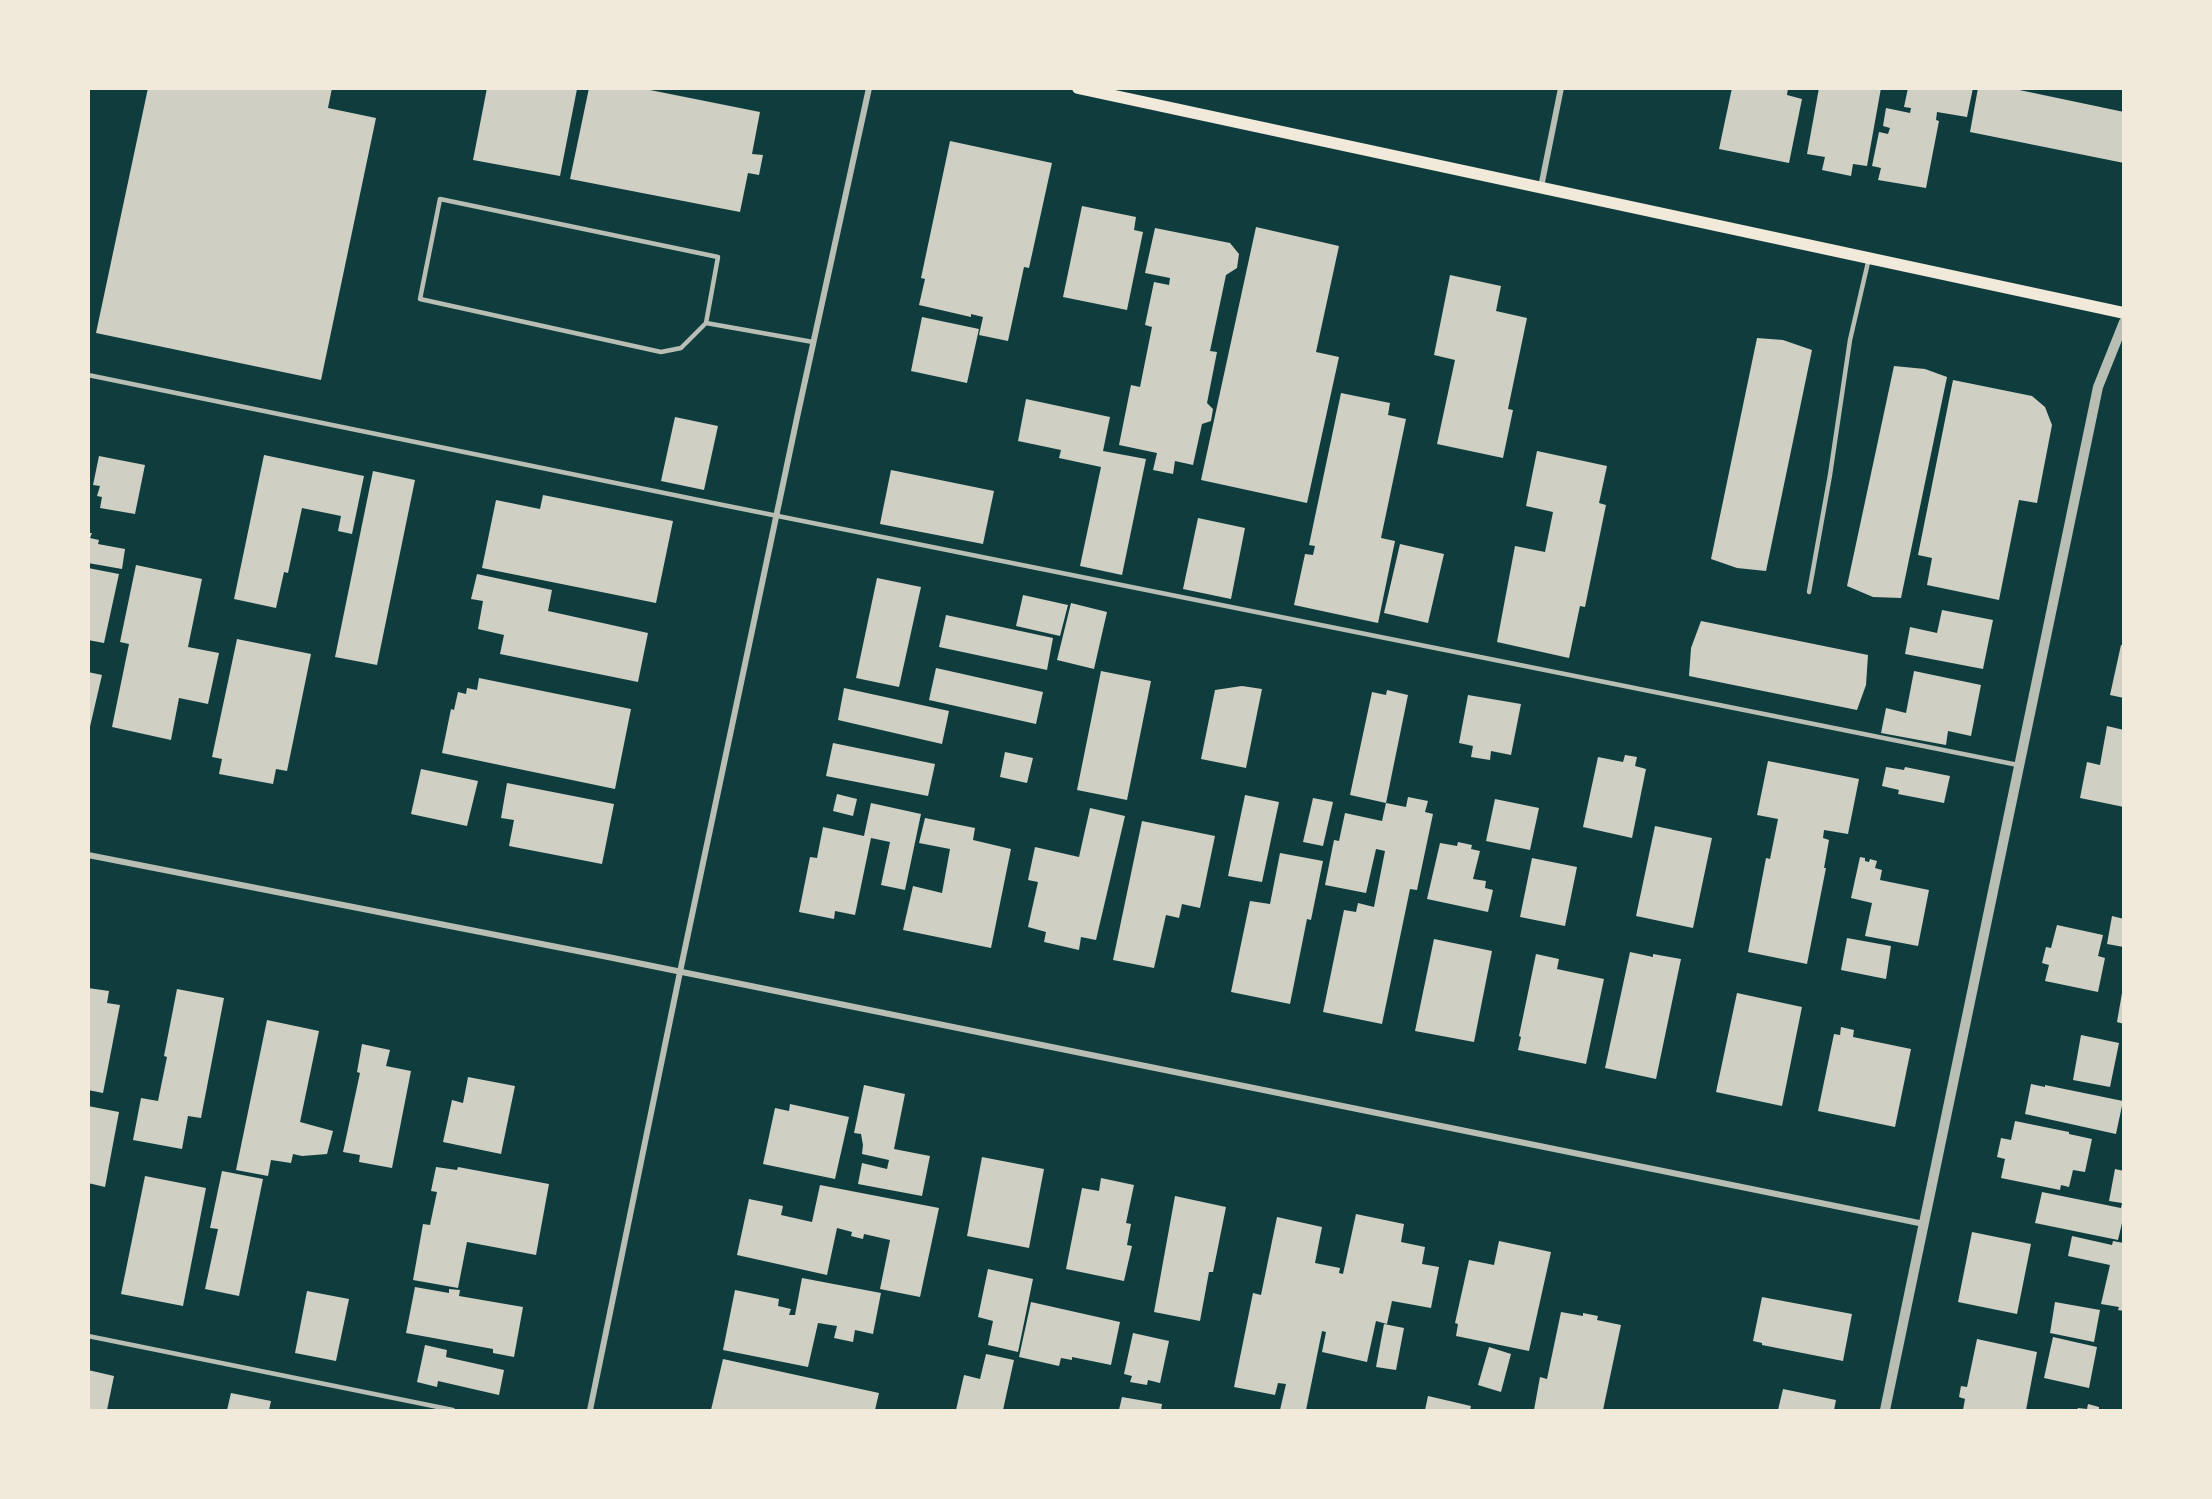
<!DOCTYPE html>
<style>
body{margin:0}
#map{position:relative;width:2212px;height:1499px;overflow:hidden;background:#0f3d3e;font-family:Overpass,sans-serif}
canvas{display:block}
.frame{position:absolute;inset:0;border:90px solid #f1e9da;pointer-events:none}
</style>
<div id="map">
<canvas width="2212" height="1499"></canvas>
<div class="frame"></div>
</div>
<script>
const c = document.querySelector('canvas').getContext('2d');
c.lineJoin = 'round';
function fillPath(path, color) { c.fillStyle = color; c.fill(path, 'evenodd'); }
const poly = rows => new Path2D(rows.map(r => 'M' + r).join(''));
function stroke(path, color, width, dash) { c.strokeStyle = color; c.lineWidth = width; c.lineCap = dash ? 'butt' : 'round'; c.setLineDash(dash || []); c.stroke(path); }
fillPath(poly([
 [148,88,332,88,328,108,376,118,321,380,96,333],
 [487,88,577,89,560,176,473,160],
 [589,88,640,88,760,112,752,154,763,155,759,175,748,173,740,212,570,179],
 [1732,88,1788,88,1787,95,1802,99,1789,163,1719,149],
 [1819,88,1881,88,1867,166,1853,164,1851,176,1822,170,1825,157,1807,154],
 [1908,88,1973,88,1967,117,1937,112,1936,120,1939,121,1926,188,1878,180,1881,168,1872,166,1879,132,1888,134,1890,128,1883,126,1886,108,1910,113,1911,108,1904,107],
 [1978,88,2010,88,2124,112,2124,163,1970,132],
 [950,141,1052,163,1029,268,1024,267,1008,341,979,335,983,317,971,314,971,317,919,305,925,279,921,278],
 [1082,206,1136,217,1134,230,1143,232,1127,310,1063,297],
 [1256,227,1339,246,1316,352,1339,357,1307,503,1201,480],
 [1155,228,1230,243,1239,254,1237,268,1226,275,1210,351,1217,352,1207,403,1213,409,1211,421,1202,424,1193,465,1175,461,1173,474,1153,470,1157,453,1119,445,1131,385,1140,387,1152,327,1145,325,1154,282,1169,285,1170,278,1145,273],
 [1450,275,1501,286,1496,311,1527,318,1508,409,1513,410,1503,458,1437,444,1455,360,1434,355],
 [922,317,979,329,967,383,911,371],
 [1757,338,1783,340,1812,350,1766,571,1737,568,1711,559],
 [1894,366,1925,369,1947,377,1901,598,1873,597,1847,586],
 [1953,380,2032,396,2045,407,2052,425,2037,503,2019,500,1999,600,1927,585,1932,558,1918,555],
 [1341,393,1390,403,1388,415,1406,419,1381,538,1395,541,1378,623,1294,605,1305,554,1313,555,1315,546,1309,545],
 [1026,399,1110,417,1103,451,1146,459,1122,575,1080,566,1101,467,1059,458,1061,450,1018,441],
 [675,417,718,426,704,490,661,481],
 [1537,451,1607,466,1599,503,1606,505,1585,607,1580,606,1569,658,1497,642,1515,546,1545,552,1553,512,1526,506],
 [264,455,364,476,352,534,338,531,341,516,302,508,288,573,284,572,276,608,234,599],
 [99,456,145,465,135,514,100,508,102,497,97,496,100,486,93,485],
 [891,470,994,491,983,544,880,524],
 [373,471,415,480,377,665,335,657],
 [543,495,673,521,656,603,482,568,496,500,540,509],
 [1198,518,1245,528,1231,599,1183,589],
 [88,533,92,533,90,538,99,540,98,544,125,549,122,569,88,563],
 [1400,544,1444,554,1428,623,1384,613],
 [136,565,202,579,188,647,219,653,208,704,179,698,171,740,112,727,129,644,120,642],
 [88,568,119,574,104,643,88,640],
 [477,574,552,590,548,611,648,633,638,682,500,654,504,635,478,629,483,601,471,599],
 [877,578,921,587,899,687,856,678],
 [1023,595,1068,605,1060,636,1016,626],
 [1071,603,1107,612,1094,669,1057,660],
 [1942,610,1993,620,1983,669,1905,654,1910,627,1937,633],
 [946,615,1053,638,1047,670,939,647],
 [1701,621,1868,655,1866,685,1857,710,1689,676,1691,648],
 [237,639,311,654,287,771,276,769,273,784,219,774,222,759,212,757],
 [2121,645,2124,645,2124,698,2110,695],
 [936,668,1043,692,1036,724,929,700],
 [1101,671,1151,681,1127,800,1077,790],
 [1914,671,1981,685,1971,736,1948,731,1946,745,1881,733,1886,708,1906,713],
 [88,672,102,675,89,731,88,731],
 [479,678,631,709,615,789,442,753,451,709,454,710,458,692,466,694,467,688,477,690],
 [1242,686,1262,689,1246,768,1201,759,1215,690],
 [844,688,949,711,942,744,838,720],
 [1387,690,1408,695,1386,803,1350,795,1372,692,1386,695],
 [1468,695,1521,704,1511,755,1491,751,1490,760,1471,757,1473,746,1459,743],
 [2107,726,2124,730,2124,807,2080,798,2087,762,2100,765],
 [833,743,935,764,928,796,826,776],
 [1005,752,1033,758,1027,783,1000,777],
 [1625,755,1637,757,1635,766,1646,769,1632,838,1583,827,1598,757,1623,762],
 [1768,761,1859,779,1848,834,1824,830,1823,838,1829,840,1824,868,1826,868,1807,964,1748,952,1766,858,1770,859,1778,819,1757,815],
 [1886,767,1904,770,1905,767,1950,776,1944,803,1898,794,1899,790,1882,786],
 [421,769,478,781,467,826,411,814],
 [507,783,614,804,602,864,509,846,514,820,501,818],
 [837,794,857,799,853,816,833,811],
 [1245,795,1279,802,1262,882,1228,876],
 [1408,797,1428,801,1425,812,1433,814,1417,890,1410,889,1382,1024,1323,1012,1344,910,1356,912,1358,903,1374,907,1385,851,1376,849,1366,893,1325,885,1334,840,1339,841,1345,813,1382,821,1386,803,1406,807],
 [1313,798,1333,802,1323,846,1303,842],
 [1495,799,1539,808,1530,850,1486,841],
 [871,803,921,814,905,890,881,885,890,842,871,838,855,915,835,911,834,919,799,912,810,857,817,858,823,827,864,836],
 [1090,808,1125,816,1096,940,1081,937,1079,950,1044,942,1046,932,1028,927,1038,882,1028,880,1035,847,1079,857],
 [925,818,975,828,973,840,1011,849,991,948,903,930,913,886,942,893,950,849,919,843],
 [1142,821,1215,836,1200,908,1182,904,1179,918,1166,915,1154,968,1113,960],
 [1655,826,1712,838,1693,928,1636,916],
 [1458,842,1472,845,1471,849,1480,851,1473,879,1486,881,1485,888,1493,890,1488,912,1427,899,1440,843,1457,846],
 [1280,853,1323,861,1311,920,1307,919,1290,1004,1231,992,1250,901,1270,904],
 [1860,857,1865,858,1865,861,1869,862,1870,859,1877,861,1875,868,1882,870,1880,880,1929,890,1918,946,1865,936,1872,903,1851,898],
 [1532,858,1577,867,1565,926,1520,917],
 [2112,916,2124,919,2124,947,2107,944],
 [2057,925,2103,935,2098,956,2105,958,2098,992,2045,981,2049,965,2042,963,2046,947,2051,948],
 [1847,938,1891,946,1886,979,1841,970],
 [1434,939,1492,951,1474,1042,1415,1031],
 [1630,952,1653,957,1653,954,1681,959,1656,1079,1605,1068],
 [1536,954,1559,959,1557,969,1604,979,1586,1064,1518,1050,1521,1037,1519,1036],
 [88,988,109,991,107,1003,120,1005,103,1093,88,1090],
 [177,989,224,998,201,1118,188,1116,182,1149,133,1140,141,1098,158,1101,167,1057,164,1056],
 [1737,993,1802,1007,1782,1106,1716,1092],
 [2122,993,2124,993,2124,1024,2117,1022],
 [267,1020,319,1031,300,1122,333,1131,327,1154,302,1156,293,1154,291,1163,271,1160,268,1176,236,1170],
 [1841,1027,1854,1030,1853,1037,1911,1049,1895,1127,1818,1111,1834,1034,1840,1035],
 [2081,1035,2119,1043,2110,1087,2073,1080],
 [362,1044,390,1050,386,1066,411,1071,392,1168,359,1162,360,1155,343,1152,360,1073,357,1072],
 [468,1077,515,1086,501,1154,443,1142,452,1100,463,1103],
 [2031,1084,2045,1087,2045,1085,2123,1101,2116,1134,2025,1114],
 [864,1085,905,1094,894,1149,930,1156,922,1196,858,1184,862,1163,887,1169,889,1160,862,1154,863,1145,861,1134,854,1133],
 [790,1104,849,1117,835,1179,763,1164,775,1108,789,1111],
 [88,1106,119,1112,105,1187,88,1183],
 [2015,1121,2069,1132,2069,1134,2092,1139,2085,1172,2073,1170,2069,1187,2061,1185,2060,1190,2001,1178,2005,1159,1997,1157,2001,1138,2011,1140],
 [982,1157,1044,1169,1029,1248,967,1236],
 [436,1167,457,1170,458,1167,549,1184,536,1255,467,1242,458,1288,413,1280,423,1224,430,1225,437,1192,431,1191],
 [2115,1169,2124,1171,2124,1224,2122,1223,2118,1240,2035,1223,2042,1192,2121,1208,2122,1203,2109,1201],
 [222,1171,263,1179,239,1296,205,1289,218,1229,210,1228],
 [145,1176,206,1188,183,1306,121,1294],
 [1101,1178,1134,1185,1126,1223,1131,1224,1127,1245,1132,1246,1124,1281,1066,1269,1082,1188,1099,1191],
 [820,1185,939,1208,920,1297,880,1289,890,1240,864,1234,863,1239,851,1236,852,1232,837,1228,827,1275,737,1255,749,1199,783,1206,781,1215,812,1222],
 [1175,1196,1226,1207,1213,1272,1209,1272,1200,1321,1154,1312],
 [1356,1214,1404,1224,1401,1242,1425,1247,1422,1264,1439,1267,1431,1308,1392,1301,1387,1324,1376,1321,1367,1362,1322,1352,1326,1332,1322,1331,1306,1410,1280,1410,1286,1384,1278,1383,1275,1395,1234,1387,1253,1293,1261,1295,1277,1217,1322,1227,1315,1263,1340,1268,1339,1273,1343,1274],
 [1972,1232,2031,1244,2017,1314,1958,1302],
 [2072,1236,2112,1245,2113,1241,2124,1243,2124,1311,2118,1310,2119,1307,2101,1304,2110,1265,2068,1256],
 [1499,1241,1551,1252,1529,1351,1456,1336,1458,1324,1455,1323,1469,1260,1494,1265],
 [988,1269,1033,1279,1018,1352,988,1345,993,1321,978,1317],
 [802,1278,881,1293,873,1334,855,1330,853,1342,834,1338,837,1326,818,1323,808,1367,723,1350,735,1290,779,1299,778,1306,791,1309,789,1315,795,1315],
 [415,1287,449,1293,449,1289,460,1290,459,1296,523,1307,514,1357,493,1353,493,1349,406,1333],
 [307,1291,349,1299,336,1361,295,1353],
 [1762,1297,1852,1314,1843,1361,1762,1345,1762,1343,1753,1341],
 [1031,1302,1120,1322,1111,1365,1072,1357,1072,1360,1061,1358,1059,1366,1019,1357],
 [2055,1302,2100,1310,2094,1342,2050,1333],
 [1561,1312,1583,1316,1583,1313,1598,1316,1597,1320,1621,1325,1603,1410,1534,1410,1540,1377,1547,1379],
 [1384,1324,1404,1328,1396,1370,1376,1367],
 [1133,1333,1169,1341,1160,1383,1148,1380,1147,1385,1130,1382,1132,1376,1124,1374],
 [2053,1337,2097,1347,2089,1388,2044,1378],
 [1977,1339,2037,1352,2026,1410,1963,1410,1965,1399,1959,1397,1961,1386,1967,1387],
 [425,1345,447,1350,446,1357,504,1370,499,1395,438,1381,437,1387,417,1382],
 [1489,1347,1511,1354,1501,1392,1478,1385],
 [986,1354,1014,1360,1003,1410,956,1410,964,1375,980,1379],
 [723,1359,879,1393,875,1410,711,1410],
 [88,1370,114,1376,107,1410,88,1410],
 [1783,1389,1836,1400,1834,1410,1778,1410],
 [231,1393,271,1401,269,1410,227,1410],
 [1428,1396,1471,1406,1470,1410,1425,1410],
 [1122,1397,1162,1404,1161,1410,1119,1410],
 [2088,1404,2099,1407,2099,1410,2077,1410,2078,1408,2087,1409]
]), '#cfcfc3');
stroke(poly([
 [440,199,718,257,706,323,681,348,661,352,420,299,440,199],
 [706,323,813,342],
 [88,375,718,504,2018,765],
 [1809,592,1830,475,1850,340,1869,258],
 [88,1336,453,1410]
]), '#b8beb3', 4.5);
stroke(poly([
 [1541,187,1561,88],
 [88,855,608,957,1924,1224],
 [590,1410,680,972,798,413,869,88]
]), '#b8beb3', 6);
stroke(poly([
 [1885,1410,2098,387,2124,322]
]), '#b8beb3', 10);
stroke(poly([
 [1078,88,2124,313]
]), '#f1e9da', 12);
</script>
